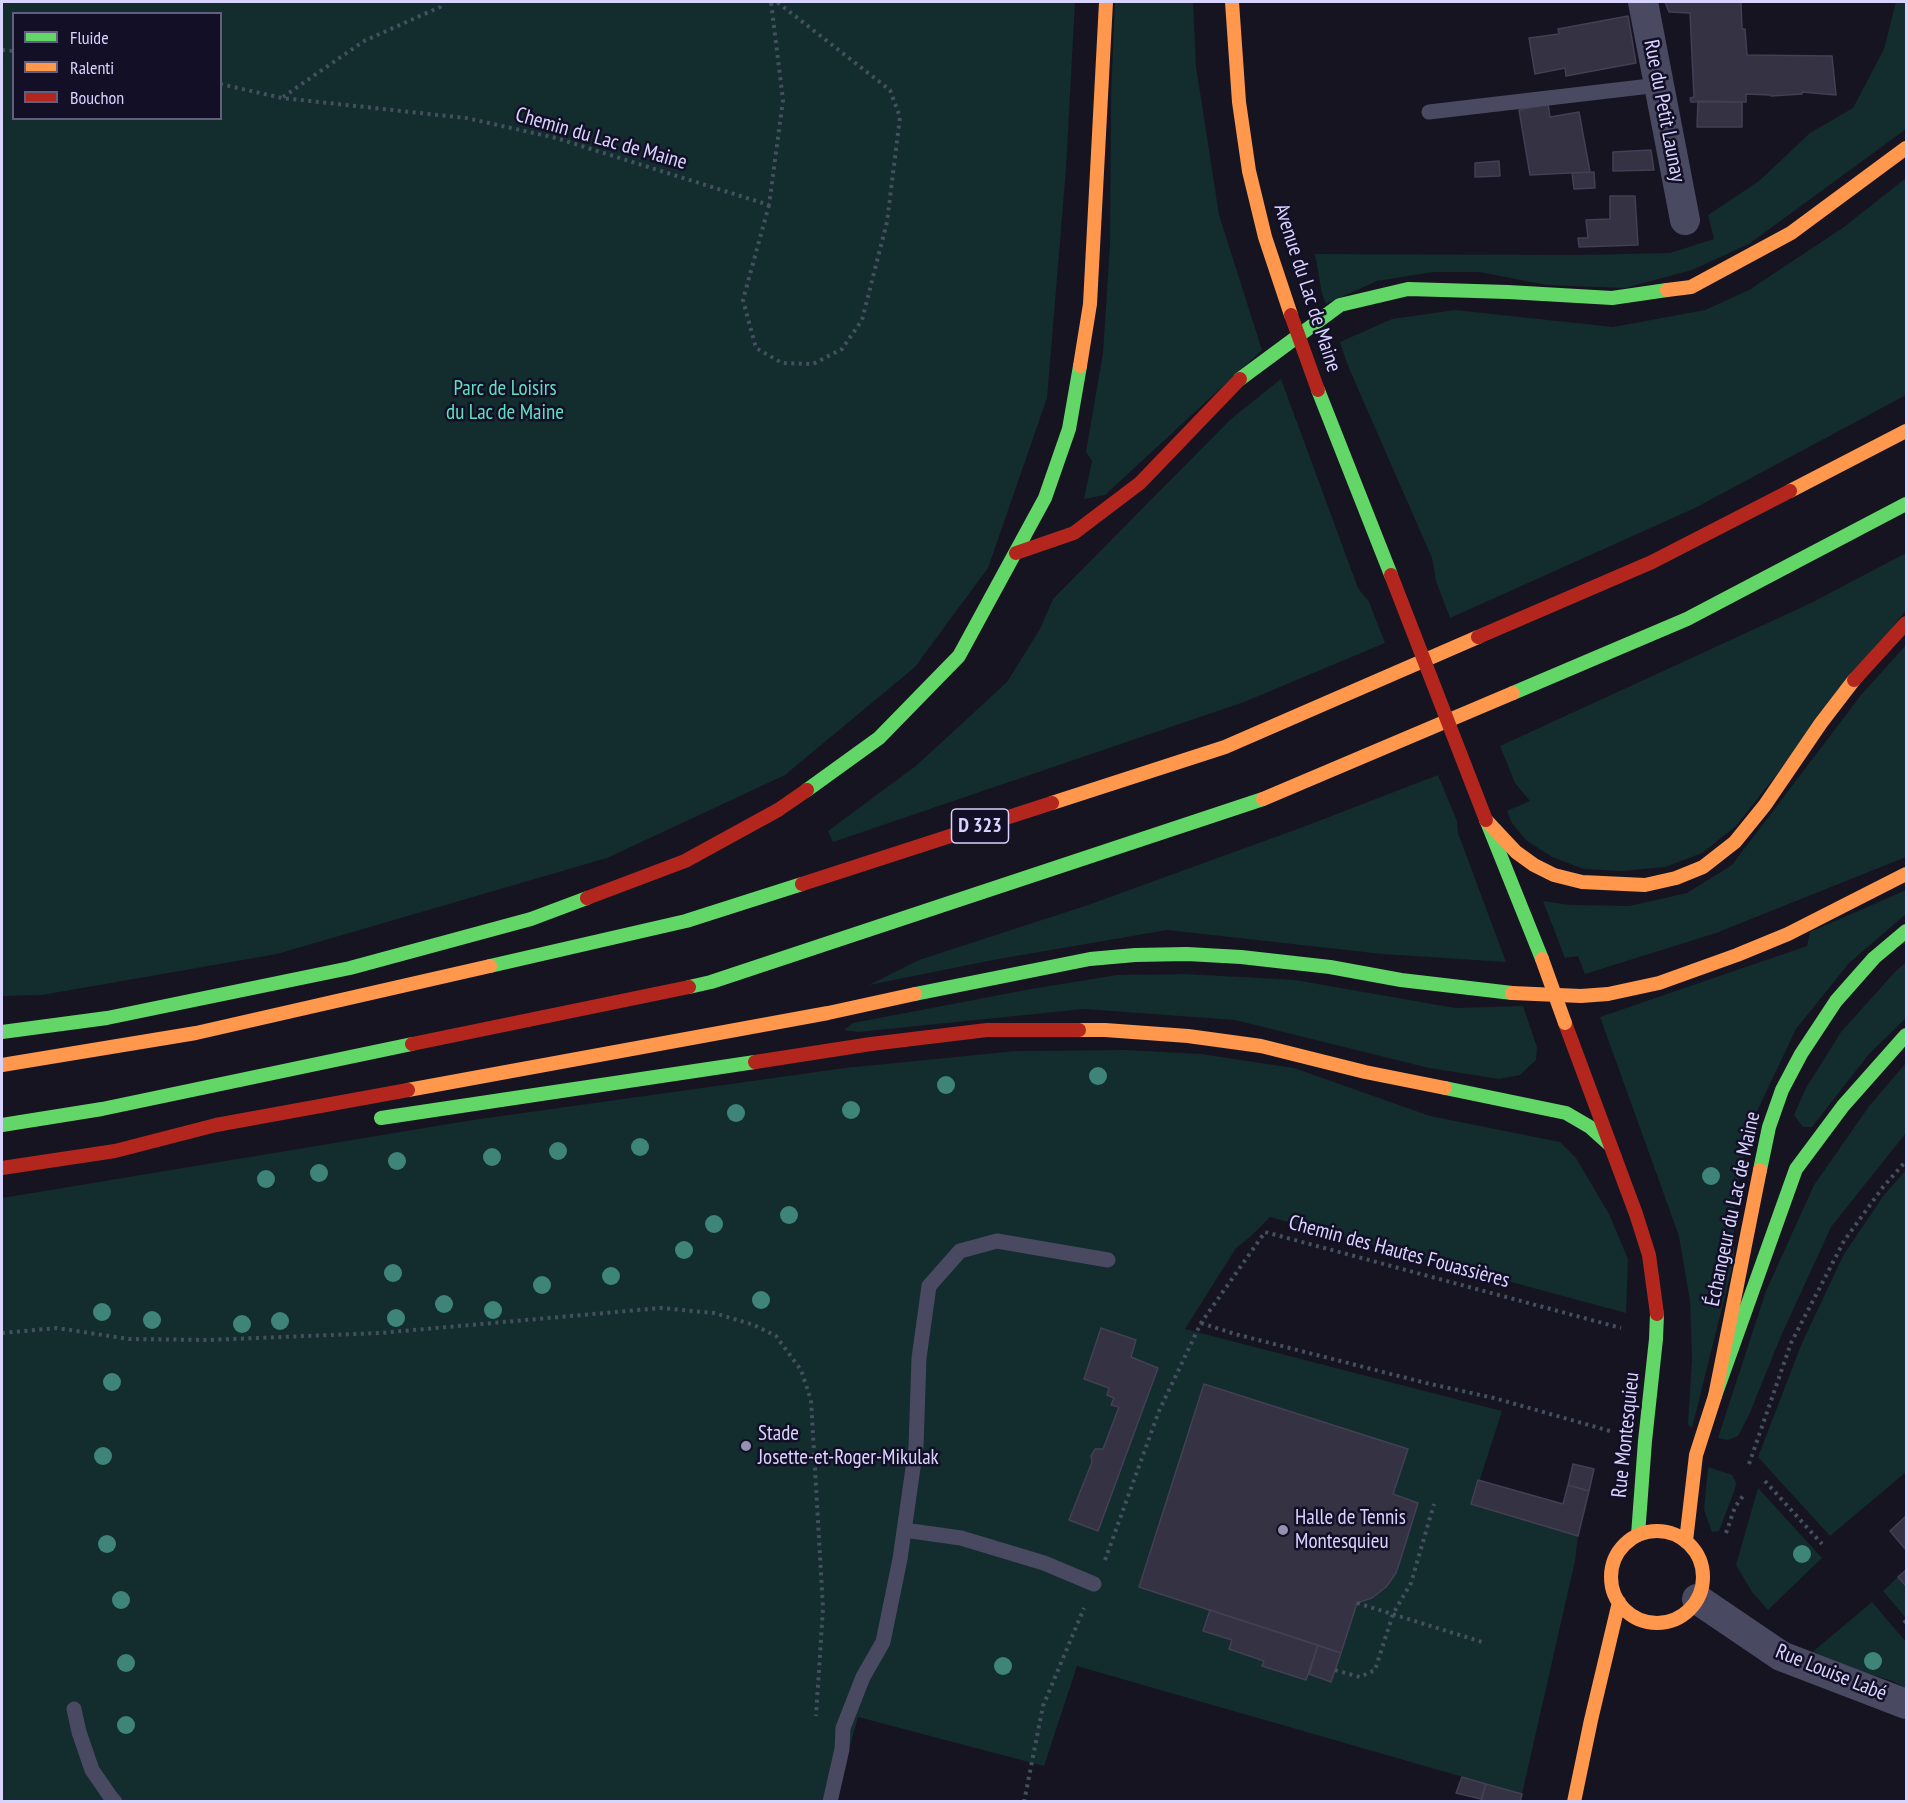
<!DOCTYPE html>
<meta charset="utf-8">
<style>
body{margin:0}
#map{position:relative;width:1908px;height:1803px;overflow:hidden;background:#161421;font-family:"PT Sans Narrow",sans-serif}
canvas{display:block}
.frame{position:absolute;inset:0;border:3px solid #d9d4ff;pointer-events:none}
.legend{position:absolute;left:12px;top:12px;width:210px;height:108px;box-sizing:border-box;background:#130f26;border:2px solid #625e7d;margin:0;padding:8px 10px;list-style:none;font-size:18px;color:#d9d4ff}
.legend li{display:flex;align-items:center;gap:12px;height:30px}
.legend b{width:30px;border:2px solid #625e7d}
</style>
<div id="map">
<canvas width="1908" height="1803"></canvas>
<div class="frame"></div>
<ul class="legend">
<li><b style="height:8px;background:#63d668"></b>Fluide</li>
<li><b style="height:8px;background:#ff974d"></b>Ralenti</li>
<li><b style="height:8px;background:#b3261e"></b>Bouchon</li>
</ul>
</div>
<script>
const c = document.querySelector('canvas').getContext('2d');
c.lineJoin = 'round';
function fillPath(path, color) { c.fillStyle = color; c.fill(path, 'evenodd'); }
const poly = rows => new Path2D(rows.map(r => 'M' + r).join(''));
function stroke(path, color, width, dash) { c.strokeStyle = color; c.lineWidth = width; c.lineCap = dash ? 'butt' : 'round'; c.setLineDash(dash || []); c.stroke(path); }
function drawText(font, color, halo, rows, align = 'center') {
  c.font = font + ' "PT Sans Narrow",sans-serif'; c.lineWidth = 5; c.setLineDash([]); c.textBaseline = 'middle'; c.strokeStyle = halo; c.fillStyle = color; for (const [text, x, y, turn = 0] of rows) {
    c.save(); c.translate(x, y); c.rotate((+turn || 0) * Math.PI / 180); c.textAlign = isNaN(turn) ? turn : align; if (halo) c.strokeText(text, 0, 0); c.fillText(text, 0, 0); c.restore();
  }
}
fillPath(poly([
 [2,2,1075,2,1066,169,1047,398,988,568,915,667,785,775,607,858,277,954,42,995,2,996],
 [14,14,220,14,220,118,14,118],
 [1115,2,1193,2,1196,66,1219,215,1262,350,1105,495,1084,499,1092,461,1086,452,1103,353,1110,246,1111,96],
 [1896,2,1906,2,1906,129,1749,244,1692,270,1625,288,1546,285,1480,272,1433,272,1377,281,1326,304,1322,294,1315,254,1578,255,1670,253,1714,239,1708,215,1759,181,1810,133,1853,108,1884,49],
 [1906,178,1906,395,1695,508,1450,618,1436,581,1432,558,1348,366,1340,342,1392,319,1455,310,1613,327,1705,310,1749,290,1844,227],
 [1281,379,1358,588,1369,602,1385,643,1244,702,833,842,828,831,917,765,1007,682,1040,629,1053,599,1231,419],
 [1906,553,1906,610,1736,826,1702,853,1665,867,1622,871,1584,869,1552,857,1526,840,1512,823,1507,811,1530,801,1515,783,1500,746,1809,604],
 [1906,645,1906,857,1716,933,1585,974,1578,956,1565,958,1543,901,1570,905,1629,906,1687,893,1732,865,1861,695],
 [1438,775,1457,821,1458,833,1506,962,1382,954,1167,930,993,960,869,985,919,960,1088,905,1303,827],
 [1906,890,1906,914,1849,963,1796,1029,1750,1126,1734,1203,1734,1260,1692,1428,1688,1424,1692,1358,1690,1301,1679,1236,1600,1017,1807,946,1810,932],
 [1906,962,1906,1018,1869,1054,1812,1127,1803,1127,1794,1115,1806,1088,1841,1032,1894,973],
 [1185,974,1295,980,1455,1008,1523,1006,1537,1047,1536,1060,1520,1075,1499,1079,1429,1068,1235,1020,1084,1009,858,1032,844,1030,853,1023,1031,989,1117,975],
 [1126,1050,1201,1054,1294,1068,1430,1116,1560,1142,1576,1158,1609,1214,1628,1259,1626,1313,1270,1217,1250,1237,1236,1248,1185,1329,1502,1411,1472,1504,1578,1536,1575,1561,1522,1794,1077,1666,1044,1766,858,1717,835,1801,2,1802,2,1198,473,1120,845,1068,1016,1051],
 [1906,1063,1906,1133,1831,1227,1781,1336,1749,1415,1738,1436,1728,1440,1718,1438,1766,1291,1814,1185,1870,1105],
 [1906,1170,1906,1472,1830,1536,1758,1457,1802,1343,1844,1254,1884,1195],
 [1708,1467,1732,1475,1736,1483,1735,1489,1719,1531,1712,1532,1704,1510],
 [1758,1488,1822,1558,1768,1610,1752,1592,1736,1565],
 [1898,1577,1906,1586,1906,1618,1883,1591],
 [1872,1602,1906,1642,1906,1689,1893,1681,1855,1670,1810,1654]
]), '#132c2d');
const building = poly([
 [1665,2,1741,2,1742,29,1745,29,1747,55,1832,56,1836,95,1802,92,1802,94,1771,96,1770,95,1746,94,1746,102,1691,102,1690,98,1694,97,1690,13,1669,12,1665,2],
 [1628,16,1636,63,1566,76,1565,68,1535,74,1529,38,1559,34,1558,29,1628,16],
 [1698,101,1742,102,1742,127,1697,127,1698,101],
 [1548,104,1550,117,1579,112,1590,172,1530,175,1519,110,1548,104],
 [1651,150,1654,170,1613,171,1613,152,1651,150],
 [1499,161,1500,176,1475,177,1475,163,1499,161],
 [1594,172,1595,188,1574,189,1572,173,1594,172],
 [1610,196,1635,196,1638,245,1579,247,1578,238,1588,238,1586,220,1610,219,1610,196],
 [1101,1328,1136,1340,1131,1357,1158,1368,1098,1531,1069,1520,1092,1462,1091,1456,1095,1449,1103,1449,1119,1407,1111,1405,1114,1398,1107,1395,1109,1388,1084,1379,1101,1328],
 [1204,1384,1408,1449,1393,1494,1418,1503,1401,1558,1396,1573,1386,1587,1372,1598,1357,1603,1341,1653,1139,1587,1204,1384],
 [1573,1464,1594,1469,1589,1491,1568,1485,1573,1464],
 [1478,1480,1563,1504,1568,1485,1589,1491,1578,1536,1471,1504,1478,1480],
 [1906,1516,1906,1550,1890,1531,1906,1516],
 [1906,1570,1906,1586,1898,1577,1906,1570],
 [1210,1610,1318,1645,1306,1680,1262,1666,1264,1661,1229,1649,1232,1640,1203,1631,1210,1610],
 [1318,1645,1341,1653,1331,1682,1309,1674,1318,1645],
 [1462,1777,1486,1784,1481,1799,1456,1793,1462,1777],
 [1486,1784,1522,1794,1520,1802,1481,1802,1486,1784]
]);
fillPath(building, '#343243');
stroke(building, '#433f54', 1.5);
stroke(poly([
 [2,50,14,51],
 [220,84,282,98,466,118,556,138,769,205,783,100,771,2],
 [283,97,364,41,440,7,443,2],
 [769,205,743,300,756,348,782,363,813,364,842,349,862,320,887,222,900,117,890,90,777,2],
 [1201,1323,1235,1334,1426,1383,1494,1398,1610,1431],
 [2,1333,57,1328,129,1339,208,1340,380,1333,661,1308,714,1313,754,1325,776,1336,801,1370,811,1400,823,1608,816,1716],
 [1749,1464,1791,1343,1844,1241,1883,1187,1906,1161],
 [1765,1481,1822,1544],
 [1726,1533,1735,1507,1743,1496],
 [1105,1560,1159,1411,1201,1323,1265,1232,1621,1328],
 [1357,1603,1482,1642],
 [1904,1623,1906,1621],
 [1335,1670,1360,1677,1375,1670,1393,1614,1411,1583,1434,1504],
 [1024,1802,1043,1706,1084,1608]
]), '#44505f', 4, [3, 4.5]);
stroke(poly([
 [1429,112,1659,85],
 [904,1530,961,1538,1044,1563,1094,1584],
 [74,1709,79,1732,92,1770,110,1796,115,1802],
 [830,1802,842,1749,843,1728,863,1677,883,1642,900,1559,916,1447,919,1358,929,1286,960,1251,997,1241,1108,1260]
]), '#4a4962', 15);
stroke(poly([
 [1643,2,1685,220],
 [1697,1599,1781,1656,1906,1704]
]), '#4a4962', 30);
stroke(poly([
 [1240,379,1340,305,1408,289,1508,292,1612,298,1667,290],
 [1318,390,1391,575],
 [1513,693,1687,619,1906,504],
 [807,790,879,738,959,656,1045,498,1069,429,1080,366],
 [1487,822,1542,959],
 [490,966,686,921,802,884],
 [689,987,711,982,1263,799],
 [915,994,1090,959,1135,955,1187,954,1241,957,1330,967,1401,980,1512,993],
 [2,1032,107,1018,350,968,531,919,587,898],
 [1445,1088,1566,1113,1590,1127,1609,1144],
 [381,1118,755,1062],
 [2,1125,102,1109,412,1044],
 [1760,1170,1769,1127,1782,1090,1801,1054,1836,1001,1874,958,1906,931],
 [1715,1396,1796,1169,1843,1106,1906,1035],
 [1638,1535,1645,1441,1656,1339,1657,1314]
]), '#63d668', 14);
stroke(poly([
 [1232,2,1239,102,1249,171,1265,237,1291,315],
 [1667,290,1691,287,1791,233,1906,148],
 [1080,366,1090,304,1106,2],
 [1790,491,1906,431],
 [1263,799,1513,693],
 [1052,803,1225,747,1478,637],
 [1486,820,1516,852,1534,865,1554,875,1582,882,1645,885,1676,878,1703,867,1735,842,1765,805,1821,723,1854,680],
 [1512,993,1581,996,1608,994,1659,983,1737,955,1788,934,1906,874],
 [1079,1030,1105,1030,1188,1036,1261,1046,1365,1072,1445,1088],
 [2,1065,196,1033,490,966],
 [408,1090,828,1013,915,994],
 '1611 1577a46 46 0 1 1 92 0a46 46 0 1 1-92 0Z',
 [1686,1541,1696,1455,1715,1396,1760,1170],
 [1574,1802,1591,1720,1619,1602]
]), '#ff974d', 14);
stroke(poly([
 [1016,553,1074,533,1140,483,1240,379],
 [1478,637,1652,562,1790,491],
 [1854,680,1906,623],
 [802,884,1052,803],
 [587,898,685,861,778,810,807,790],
 [1565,1023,1636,1214,1649,1255,1657,1314],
 [412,1044,689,987],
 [755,1062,871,1044,987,1030,1079,1030],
 [2,1168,115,1151,216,1125,408,1090]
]), '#b3261e', 14);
stroke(poly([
 [1542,959,1565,1023]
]), '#ff974d', 14);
stroke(poly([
 [1291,315,1318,390],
 [1391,575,1486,820]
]), '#b3261e', 14);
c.fillStyle = '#3e8478';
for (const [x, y] of [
 [1098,1076],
 [946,1085],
 [851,1110],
 [736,1113],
 [640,1147],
 [558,1151],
 [492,1157],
 [397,1161],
 [319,1173],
 [1711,1176],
 [266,1179],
 [789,1215],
 [714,1224],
 [684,1250],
 [393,1273],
 [611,1276],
 [542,1285],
 [761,1300],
 [444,1304],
 [493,1310],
 [102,1312],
 [396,1318],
 [152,1320],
 [280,1321],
 [242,1324],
 [112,1382],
 [103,1456],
 [107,1544],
 [1802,1554],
 [121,1600],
 [1873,1661],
 [126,1663],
 [1003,1666],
 [126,1725]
]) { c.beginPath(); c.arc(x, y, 9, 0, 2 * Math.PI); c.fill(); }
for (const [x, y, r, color] of [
 [746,1446,6,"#9591b1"],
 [1283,1530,6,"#9591b1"]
]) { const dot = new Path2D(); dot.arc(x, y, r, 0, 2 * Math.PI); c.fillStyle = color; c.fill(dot); stroke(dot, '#130f26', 2); }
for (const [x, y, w] of [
 [980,826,57]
]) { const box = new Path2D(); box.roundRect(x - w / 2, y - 17, w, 34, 4.5); c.fillStyle = '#130f26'; c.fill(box); stroke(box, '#d9d4ff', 1.5); }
drawText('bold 20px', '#d9d4ff', null, [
 ["D 323",980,826]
]);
drawText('21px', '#d9d4ff', '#130f26', [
 ["Rue du Petit Launay",1664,111,79],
 ["Chemin du Lac de Maine",601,139,16],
 ["Avenue du Lac de Maine",1307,288,72],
 ["Échangeur du Lac de Maine",1733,1209,-78],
 ["Chemin des Hautes Fouassières",1399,1252,15],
 ["Rue Montesquieu",1626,1435,-84],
 ["Rue Louise Labé",1831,1673,22]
]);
drawText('21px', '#5fe0c0', '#130f26', [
 ["Parc de Loisirs",505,389],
 ["du Lac de Maine",505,413]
]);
drawText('21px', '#d9d4ff', '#130f26', [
 ["Stade",758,1434],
 ["Josette-et-Roger-Mikulak",758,1458],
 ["Halle de Tennis",1295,1518],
 ["Montesquieu",1295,1542]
], 'left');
</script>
